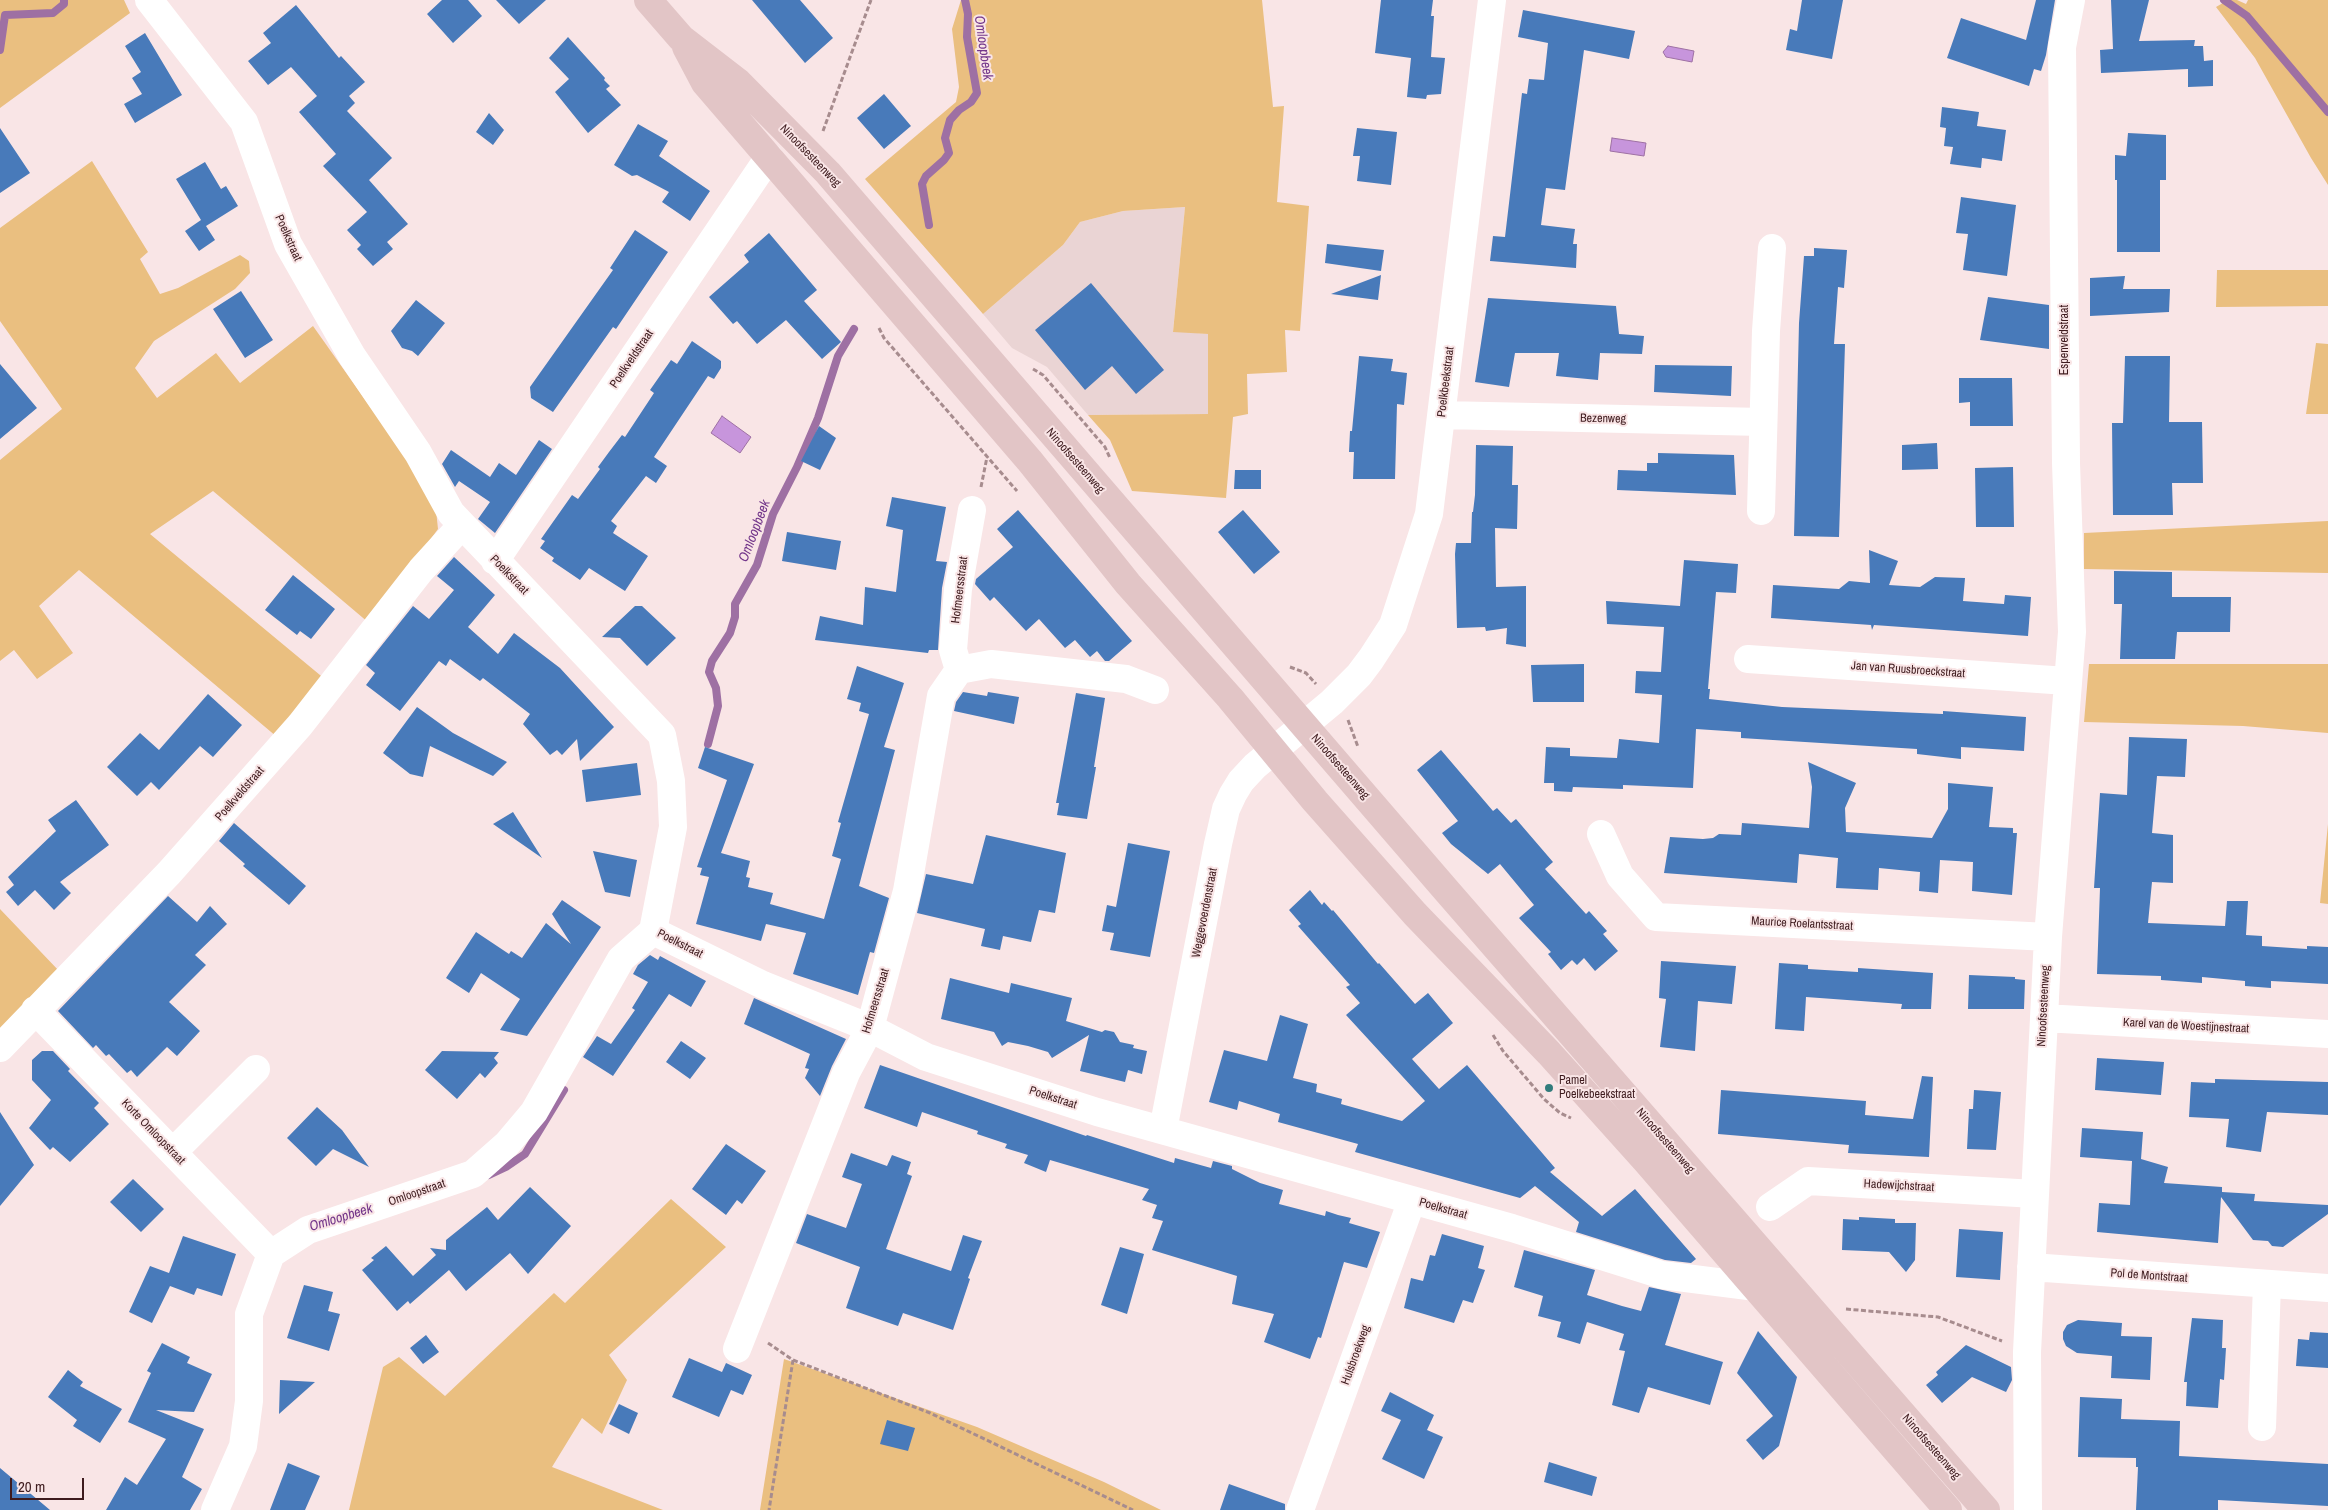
<!DOCTYPE html>
<style>
body{margin:0}
#map{position:relative;width:2328px;height:1510px;overflow:hidden;background:#f9e5e6;font-family:"Archivo Narrow",sans-serif}
canvas{display:block}
.scale{position:absolute;left:10px;top:1478px;width:74px;height:22px;box-sizing:border-box;border:2px solid #3e1b1e;border-top:0;padding-left:6px;font-size:15px;line-height:18px;white-space:nowrap;color:#3e1b1e;-webkit-text-stroke:4px #f9e5e6;paint-order:stroke}
</style>
<div id="map">
<canvas width="2328" height="1510"></canvas>
<div class="scale">20 m</div>
</div>
<script>
const c = document.querySelector('canvas').getContext('2d');
c.lineJoin = 'round';
function fillPath(path, color) { c.fillStyle = color; c.fill(path, 'evenodd'); }
const poly = rows => new Path2D(rows.map(r => 'M' + r).join(''));
function stroke(path, color, width, dash) { c.strokeStyle = color; c.lineWidth = width; c.lineCap = dash ? 'butt' : 'round'; c.setLineDash(dash || []); c.stroke(path); }
function drawText(font, color, halo, rows, align = 'center') {
  c.font = font + ' "Archivo Narrow",sans-serif'; c.lineWidth = 4; c.setLineDash([]); c.textBaseline = 'middle'; c.strokeStyle = halo; c.fillStyle = color; for (const [text, x, y, turn = 0] of rows) {
    c.save(); c.translate(x, y); c.rotate((+turn || 0) * Math.PI / 180); c.textAlign = isNaN(turn) ? turn : align; if (halo) c.strokeText(text, 0, 0); c.fillText(text, 0, 0); c.restore();
  }
}
fillPath(poly([
 [1185,207,1173,331,1208,334,1208,414,1088,415,1047,367,1012,348,983,314,1063,245,1080,222,1123,211]
]), '#ead4d4');
fillPath(poly([
 [0,0,124,0,130,13,0,108],
 [961,0,1262,0,1273,107,1284,106,1277,202,1309,206,1300,331,1285,330,1287,372,1247,374,1248,414,1233,417,1226,498,1132,491,1110,440,1088,415,1208,414,1208,334,1173,332,1185,207,1123,211,1080,222,1063,245,983,314,865,179,956,102,959,87,952,29],
 [2228,0,2237,0,2246,4,2248,0,2328,0,2328,185,2311,158,2255,58,2216,7],
 [92,161,148,252,140,259,160,294,178,288,240,255,249,261,250,273,235,289,154,341,135,368,157,398,216,353,240,383,313,326,429,490,436,510,438,529,369,623,213,491,150,534,326,680,277,737,79,570,39,606,73,653,37,679,14,650,0,661,0,460,62,409,0,321,0,228],
 [2217,270,2328,270,2328,306,2216,307],
 [2316,343,2328,344,2328,414,2306,414],
 [2328,521,2328,573,2084,569,2084,533],
 [2089,664,2328,664,2328,733,2243,726,2084,722],
 [2328,824,2328,904,2320,903],
 [0,909,60,972,0,1032],
 [671,1199,726,1247,609,1355,627,1380,602,1434,582,1418,552,1467,663,1510,349,1510,383,1367,399,1357,445,1396,554,1293,565,1303],
 [784,1359,977,1427,1104,1482,1161,1510,760,1510]
]), '#eabf80');
const water = poly([
 [1668,46,1694,51,1692,62,1666,57,1663,52,1668,46],
 [1612,138,1646,143,1644,156,1610,151,1612,138],
 [722,416,751,437,740,453,711,433,722,416]
]);
fillPath(water, '#c795dc');
stroke(water, '#9e70a3', 1);
stroke(poly([
 [2224,0,2247,16,2328,112],
 [0,50,5,15,53,13,64,4,64,0],
 [929,225,922,184,926,176,944,160,949,153,945,138,950,120,959,110,971,102,977,93,967,37,968,14,965,0],
 [708,744,718,706,716,688,709,672,712,661,730,633,735,617,735,604,757,565,773,514,797,467,818,418,838,356,854,329],
 [489,1175,506,1167,525,1154,564,1090]
]), '#9e70a3', 8);
fillPath(poly([
 [442,0,468,0,482,16,453,43,427,14],
 [496,0,546,0,519,24],
 [752,0,800,0,833,38,805,63],
 [1381,0,1433,0,1431,16,1434,16,1431,57,1445,58,1441,94,1427,95,1426,99,1407,97,1411,58,1375,53],
 [1802,0,1843,0,1832,59,1786,50,1790,29,1797,31],
 [2036,0,2055,0,2046,55,2041,71,2034,69,2029,86,1947,58,1961,18,2026,40],
 [2111,0,2149,0,2139,41,2195,40,2194,46,2203,46,2204,61,2213,60,2213,86,2188,87,2188,69,2101,73,2100,50,2113,49],
 [296,5,339,58,341,56,365,82,349,96,355,103,347,111,392,158,369,180,408,224,387,242,393,249,373,266,357,249,361,245,347,230,367,212,323,166,336,154,299,112,317,96,291,67,268,85,248,61,271,43,263,33],
 [1523,10,1635,31,1629,59,1584,50,1565,190,1546,188,1541,225,1575,229,1573,244,1577,244,1576,268,1490,261,1493,236,1505,237,1522,93,1527,94,1529,79,1544,80,1548,43,1518,37],
 [145,33,182,95,135,123,124,104,142,94,132,78,141,72,125,46],
 [568,37,605,78,604,80,610,86,606,89,621,105,588,133,555,92,569,79,549,58],
 [884,94,911,126,884,149,857,118],
 [1942,107,1979,112,1977,126,2006,130,2002,161,1982,158,1981,168,1950,164,1953,147,1944,146,1946,128,1940,127],
 [489,113,504,130,493,145,476,132],
 [638,124,668,141,659,156,710,191,690,221,662,202,669,192,637,175,632,176,614,165],
 [0,128,30,173,0,193],
 [1357,128,1397,132,1391,185,1357,181,1360,156,1353,156],
 [2128,133,2166,135,2166,180,2160,180,2160,252,2117,252,2117,180,2115,180,2115,155,2126,156],
 [205,162,221,189,226,186,238,206,206,226,215,240,199,251,185,231,201,220,176,179],
 [1961,197,2016,205,2007,276,1963,270,1968,234,1956,233],
 [635,230,668,252,616,329,613,327,553,412,531,398,530,387,613,270,610,268],
 [769,233,817,290,804,301,841,342,822,359,786,320,757,344,737,321,733,324,709,297,749,262,744,255],
 [1327,244,1384,250,1381,271,1325,263],
 [1814,248,1847,250,1844,288,1838,287,1834,344,1845,344,1839,537,1794,536,1799,323,1804,256,1814,256],
 [1381,275,1378,300,1331,294],
 [2125,276,2123,289,2170,289,2169,312,2090,316,2090,278],
 [1091,283,1164,370,1136,394,1112,366,1085,390,1035,330],
 [241,291,273,340,245,358,213,309],
 [1988,297,2049,305,2049,349,1980,340],
 [1488,298,1616,306,1619,334,1644,336,1642,354,1600,353,1598,380,1556,376,1559,353,1515,353,1509,387,1475,382],
 [416,300,445,323,418,356,412,351,402,348,391,331],
 [692,341,721,361,721,368,714,379,708,376,654,457,667,466,656,483,646,476,611,521,617,526,613,533,648,556,625,591,589,568,580,580,552,561,554,558,540,548,545,541,541,539,572,495,578,499,600,469,598,467,609,452,622,435,625,437,654,393,650,390,671,360,677,364],
 [1359,356,1393,359,1391,371,1407,373,1404,405,1397,404,1395,479,1353,479,1354,452,1349,452,1350,431,1352,431],
 [2125,356,2170,356,2169,422,2202,422,2203,483,2172,483,2173,515,2113,515,2112,423,2123,423],
 [0,364,37,408,0,439],
 [1655,365,1732,366,1731,396,1654,392],
 [1959,378,2012,378,2013,426,1970,426,1970,402,1959,403],
 [819,426,836,438,820,470,801,461],
 [539,440,552,449,495,533,478,519,490,502,459,481,455,487,442,464,451,450,490,477,499,463,516,475],
 [1937,443,1938,469,1902,470,1902,445],
 [1476,445,1513,446,1512,485,1518,485,1517,529,1495,528,1496,587,1526,586,1526,647,1506,644,1507,628,1486,631,1485,627,1457,628,1455,554,1456,543,1471,543,1472,512,1473,512,1475,495],
 [1658,453,1734,455,1736,495,1617,490,1618,470,1647,471,1647,463,1658,463],
 [2013,467,2014,527,1976,527,1975,468],
 [1235,470,1261,470,1261,489,1234,489],
 [892,497,946,507,936,561,947,562,942,588,938,650,929,650,928,653,815,640,820,616,863,625,865,587,896,592,903,530,886,526],
 [1018,510,1132,641,1109,661,1105,661,1097,651,1090,657,1075,640,1065,648,1039,619,1026,631,994,597,990,601,975,584,976,579,1013,547,997,529],
 [1243,510,1280,552,1254,574,1218,532],
 [787,532,841,541,836,570,782,561],
 [1869,550,1898,561,1889,585,1920,587,1935,577,1965,578,1963,601,2004,604,2005,595,2031,597,2028,636,1874,625,1872,630,1871,625,1771,618,1773,585,1839,589,1849,581,1870,583],
 [454,557,495,595,468,627,498,654,514,633,560,668,614,727,580,761,577,739,562,755,557,750,550,755,523,724,530,714,483,678,480,681,450,659,446,666,439,661,400,711,366,685,375,673,366,665,413,606,429,619,454,590,437,576],
 [1684,560,1738,564,1736,593,1716,592,1708,689,1710,689,1709,699,1782,707,1943,714,1943,711,2026,717,2024,751,1961,747,1961,759,1917,754,1917,749,1741,738,1741,732,1696,729,1693,788,1623,785,1623,789,1573,787,1572,792,1554,791,1554,783,1544,783,1546,747,1570,748,1570,756,1617,758,1619,739,1659,743,1662,695,1635,693,1636,671,1661,672,1664,627,1607,624,1606,601,1680,606],
 [2114,571,2172,572,2172,597,2231,597,2230,632,2177,632,2175,659,2120,659,2122,604,2114,604],
 [293,575,335,609,311,639,300,631,297,635,265,610],
 [635,606,642,606,676,638,647,666,620,638,602,637],
 [1584,664,1584,702,1533,702,1531,665],
 [857,666,904,683,884,747,895,750,859,886,889,898,874,953,870,952,858,995,793,974,806,933,766,924,761,941,696,924,709,877,700,875,702,868,697,867,727,780,698,768,705,747,754,764,721,853,750,861,746,877,750,878,748,887,773,893,770,904,824,919,841,859,832,856,841,823,838,822,869,714,859,711,861,703,847,699],
 [963,692,987,696,988,692,1019,697,1014,724,954,711,956,702],
 [1076,693,1105,698,1094,767,1096,767,1087,819,1057,815,1059,803,1056,803],
 [208,694,242,725,213,757,200,746,159,790,151,782,137,796,107,767,140,733,159,750],
 [417,707,453,733,507,762,493,776,430,746,423,777,410,774,383,753],
 [2129,737,2187,739,2185,777,2157,776,2152,833,2173,835,2173,883,2152,882,2148,923,2225,926,2227,901,2248,901,2246,935,2262,936,2262,946,2307,949,2307,946,2328,947,2328,984,2271,981,2271,988,2245,986,2245,981,2202,977,2202,983,2161,980,2161,976,2097,974,2100,888,2094,888,2100,793,2127,795],
 [1441,750,1493,811,1497,808,1511,823,1516,819,1553,862,1545,869,1586,914,1589,911,1607,931,1603,934,1618,951,1595,971,1584,958,1577,965,1572,960,1561,970,1548,954,1551,952,1519,918,1534,905,1500,864,1488,874,1451,844,1442,833,1458,821,1417,770],
 [1808,762,1856,783,1845,808,1846,832,1932,838,1948,809,1948,783,1993,787,1989,827,2013,828,2013,833,2017,833,2012,895,1972,891,1973,862,1940,860,1938,893,1919,891,1920,872,1879,868,1878,890,1836,888,1838,858,1799,854,1797,883,1664,873,1670,837,1703,839,1713,838,1719,834,1741,835,1742,823,1809,828,1812,787],
 [637,763,641,795,586,802,582,770],
 [76,800,109,845,60,882,71,893,54,910,35,890,18,906,6,892,14,885,8,877,56,831,48,820],
 [513,812,542,858,493,824],
 [234,823,306,886,289,905,243,866,245,864,219,841],
 [986,835,1066,853,1055,913,1039,910,1031,942,1003,936,1000,950,981,946,985,929,917,913,926,874,973,884],
 [1128,843,1170,851,1150,957,1110,950,1114,933,1102,931,1107,905,1116,907],
 [593,851,637,860,630,897,605,892],
 [1310,890,1322,905,1324,902,1332,911,1333,910,1378,964,1379,963,1415,1004,1428,993,1453,1023,1412,1059,1439,1089,1467,1065,1555,1168,1550,1172,1602,1216,1635,1189,1696,1259,1691,1263,1665,1260,1576,1232,1579,1222,1535,1186,1520,1198,1355,1152,1358,1144,1278,1122,1280,1114,1239,1101,1237,1110,1209,1102,1224,1050,1267,1061,1280,1015,1308,1024,1293,1078,1317,1084,1316,1092,1342,1099,1341,1104,1402,1121,1425,1101,1346,1015,1360,1003,1346,987,1350,985,1298,926,1301,924,1289,910],
 [168,896,197,922,210,906,227,924,195,955,206,965,169,1002,200,1031,177,1056,167,1047,137,1077,131,1070,127,1073,109,1054,106,1056,96,1045,93,1048,58,1011],
 [562,900,601,927,527,1036,500,1030,520,999,481,973,469,993,446,978,476,932,509,954,511,951,522,958,546,923,571,944,552,914],
 [650,955,658,960,660,956,706,981,691,1007,669,994,613,1076,583,1057,597,1036,611,1044,635,1010,632,1008,648,982,633,974,638,965],
 [1661,961,1736,966,1732,1004,1698,1001,1695,1051,1660,1047,1666,999,1659,998],
 [1779,963,1808,965,1808,969,1858,972,1858,968,1933,973,1931,1009,1901,1009,1902,1004,1806,997,1804,1031,1775,1029],
 [1969,975,2015,977,2015,979,2025,980,2024,1009,1968,1009],
 [950,978,1009,993,1011,983,1072,998,1066,1021,1102,1032,1105,1030,1114,1032,1120,1042,1134,1045,1133,1048,1147,1051,1142,1074,1128,1070,1125,1082,1080,1071,1089,1035,1052,1058,1048,1052,1028,1046,1008,1042,1002,1046,994,1032,941,1019],
 [754,998,846,1039,832,1066,820,1096,805,1078,809,1069,805,1068,810,1054,744,1024],
 [681,1041,706,1058,690,1079,666,1062],
 [42,1051,53,1051,70,1069,68,1071,99,1103,94,1108,109,1124,70,1162,53,1147,50,1150,29,1128,51,1100,32,1080,32,1060],
 [442,1051,499,1052,494,1058,498,1063,485,1078,480,1073,457,1099,425,1070],
 [2097,1058,2164,1062,2161,1095,2095,1090],
 [880,1065,1086,1136,1087,1135,1174,1163,1175,1158,1211,1168,1213,1161,1232,1166,1232,1169,1260,1183,1283,1190,1279,1204,1325,1216,1326,1211,1338,1215,1351,1218,1349,1223,1380,1232,1367,1268,1344,1262,1321,1338,1318,1337,1310,1359,1264,1342,1274,1314,1232,1304,1237,1276,1152,1250,1163,1221,1152,1218,1157,1205,1142,1200,1149,1189,1050,1160,1046,1172,1024,1163,1028,1155,1005,1148,1007,1144,977,1134,978,1131,922,1112,917,1127,864,1108],
 [1922,1076,1933,1077,1929,1157,1848,1153,1849,1145,1718,1134,1721,1090,1866,1101,1865,1115,1913,1119],
 [2215,1079,2328,1082,2328,1115,2267,1112,2261,1152,2226,1147,2229,1119,2189,1117,2191,1082,2215,1083],
 [1974,1090,2001,1092,1996,1150,1967,1149,1969,1109,1973,1109],
 [317,1107,342,1130,369,1167,333,1149,316,1166,287,1138],
 [0,1112,34,1165,0,1206],
 [2082,1128,2143,1132,2141,1159,2168,1167,2164,1183,2222,1187,2222,1192,2255,1194,2254,1201,2328,1205,2328,1214,2283,1247,2272,1246,2268,1241,2253,1240,2221,1197,2218,1243,2097,1232,2099,1203,2130,1205,2132,1161,2080,1157],
 [726,1144,766,1171,742,1204,737,1200,726,1215,692,1189],
 [851,1153,887,1166,892,1155,911,1162,907,1174,912,1176,886,1249,951,1271,963,1235,982,1241,968,1278,970,1279,953,1330,903,1313,898,1326,846,1308,860,1267,796,1243,807,1214,846,1228,862,1184,842,1177],
 [133,1179,164,1209,141,1232,110,1202],
 [530,1187,571,1226,528,1274,510,1253,466,1291,449,1270,410,1304,408,1301,397,1311,362,1270,374,1260,371,1258,386,1246,413,1276,436,1255,430,1248,446,1250,446,1240,487,1207,498,1220],
 [1859,1217,1895,1219,1895,1223,1916,1223,1915,1260,1906,1272,1889,1252,1842,1250,1843,1219,1859,1220],
 [1959,1229,2003,1232,2000,1280,1956,1277],
 [1442,1234,1484,1246,1478,1268,1485,1270,1473,1303,1463,1300,1454,1323,1404,1308,1411,1278,1423,1281,1430,1255,1435,1256],
 [183,1236,236,1254,222,1296,197,1288,194,1295,170,1286,152,1323,129,1312,150,1266,169,1273],
 [1120,1247,1144,1254,1127,1314,1101,1305],
 [1524,1250,1595,1270,1587,1295,1622,1306,1641,1311,1649,1287,1681,1294,1665,1345,1723,1362,1710,1405,1648,1387,1639,1413,1612,1405,1625,1351,1619,1350,1624,1334,1587,1322,1580,1344,1557,1337,1561,1322,1538,1316,1543,1296,1514,1287],
 [304,1285,333,1292,328,1311,340,1314,329,1351,287,1338],
 [2192,1318,2223,1320,2222,1348,2226,1348,2224,1380,2220,1379,2218,1408,2186,1406,2187,1382,2184,1382],
 [2078,1320,2122,1323,2121,1336,2152,1337,2150,1380,2111,1378,2112,1356,2077,1353,2066,1346,2063,1339,2063,1332,2067,1325],
 [1758,1331,1797,1377,1779,1446,1763,1460,1746,1440,1773,1416,1737,1373],
 [2310,1332,2328,1333,2328,1368,2296,1366,2298,1339,2309,1340],
 [426,1335,439,1352,423,1364,410,1348],
 [162,1343,190,1357,187,1363,212,1374,194,1412,156,1410,204,1429,182,1477,202,1489,190,1510,106,1510,125,1477,137,1485,166,1439,128,1422,151,1373,147,1371],
 [1966,1345,2011,1367,2012,1380,2006,1392,1972,1377,1942,1403,1926,1385,1938,1375,1936,1372],
 [689,1358,722,1372,726,1363,752,1375,743,1395,731,1390,719,1417,672,1397],
 [68,1370,83,1382,80,1386,122,1409,100,1443,73,1426,77,1420,48,1397],
 [280,1380,315,1382,279,1414],
 [1390,1392,1434,1415,1427,1430,1443,1437,1424,1479,1382,1459,1401,1420,1381,1411],
 [2080,1397,2122,1399,2121,1419,2180,1421,2179,1456,2328,1464,2328,1506,2218,1500,2218,1510,2136,1510,2138,1467,2136,1467,2136,1458,2078,1457],
 [619,1404,638,1413,629,1434,609,1424],
 [887,1420,915,1428,908,1451,880,1444],
 [1549,1462,1597,1477,1592,1496,1544,1482],
 [288,1463,320,1476,305,1510,270,1510],
 [0,1468,50,1510,0,1510],
 [1229,1484,1285,1504,1285,1510,1220,1510]
]), '#487aba');
stroke(poly([
 [823,131,871,0],
 [879,328,884,338,1017,491],
 [1033,369,1043,375,1105,447,1110,458],
 [981,487,987,457],
 [1290,667,1306,673,1316,684],
 [1348,720,1358,747],
 [1493,1035,1503,1051,1544,1099,1560,1113,1571,1118],
 [1846,1309,1938,1317,2002,1341],
 [768,1343,793,1360,769,1510],
 [793,1360,930,1413,1133,1510]
]), '#a78c8e', 3, [5, 2.5]);
stroke(poly([
 [149,0,244,122,288,244,352,356,418,453,451,513,662,735,671,781,673,827,653,931],
 [1442,415,1763,422],
 [1761,511,1766,331,1772,248],
 [495,561,769,157],
 [1748,659,2067,681],
 [959,670,953,650,958,589,972,510],
 [1601,834,1620,876,1656,917,2048,937],
 [653,931,763,985,870,1028,926,1057,1097,1112,1512,1228,1662,1275,1756,1287],
 [35,1010,271,1254],
 [2044,1018,2328,1034],
 [0,1048,169,873,300,725,421,570,462,525],
 [1163,1130,1218,844,1226,809,1233,794,1241,781,1255,766,1332,702,1359,675,1371,659,1393,625,1429,514,1492,0],
 [173,1152,256,1069],
 [1770,1207,1808,1181,2035,1194],
 [2031,1267,2328,1288],
 [737,1349,846,1073,870,1028,907,891,941,696,959,670,991,664,1126,679,1155,690],
 [2262,1427,2267,1284],
 [215,1510,243,1446,249,1401,249,1314,271,1254,308,1230,473,1174,507,1144,534,1112,621,959,653,931],
 [1300,1510,1412,1200],
 [2028,1510,2027,1352,2044,1018,2048,937,2072,632,2066,463,2062,47,2071,0]
]), '#fff', 28);
stroke(poly([
 [648,0,681,38,738,82,828,173,1446,890,1986,1510],
 [686,47,705,83,1029,460,1128,584,1230,698,1315,801,1415,914,1549,1053,1646,1161,1948,1510]
]), '#e2c5c6', 28);
for (const [x, y, r, color] of [
 [1549,1088,5,"#327c7c"]
]) { const dot = new Path2D(); dot.arc(x, y, r, 0, 2 * Math.PI); c.fillStyle = color; c.fill(dot); stroke(dot, '#f9e5e6', 2); }
drawText('12px', '#3e1b1e', '#f9e5e6', [
 ["Ninoofsesteenweg",810,156,46],
 ["Poelkstraat",288,238,66],
 ["Espenveldstraat",2065,340,-90],
 ["Poelkveldstraat",632,359,-56],
 ["Poelkbeekstraat",1446,382,-83],
 ["Bezenweg",1603,419,1],
 ["Ninoofsesteenweg",1075,461,49],
 ["Poelkstraat",509,575,46],
 ["Hofmeersstraat",960,590,-83],
 ["Jan van Ruusbroeckstraat",1908,670,4],
 ["Ninoofsesteenweg",1340,767,49],
 ["Poelkveldstraat",240,794,-49],
 ["Weggevoerdenstraat",1205,913,-79],
 ["Maurice Roelantsstraat",1802,924,3],
 ["Poelkstraat",680,944,27],
 ["Hofmeersstraat",876,1001,-73],
 ["Ninoofsesteenweg",2044,1006,-87],
 ["Karel van de Woestijnestraat",2186,1026,3],
 ["Poelkstraat",1053,1098,18],
 ["Korte Omloopstraat",153,1132,46],
 ["Ninoofsesteenweg",1665,1141,49],
 ["Hadewijchstraat",1899,1186,3],
 ["Omloopstraat",417,1193,-19],
 ["Poelkstraat",1443,1209,16],
 ["Pol de Montstraat",2149,1276,4],
 ["Hulsbroekweg",1356,1355,-70],
 ["Ninoofsesteenweg",1931,1447,49]
]);
drawText('12px', '#3e1b1e', '#f9e5e6', [
 ["Pamel",1559,1081],
 ["Poelkebeekstraat",1559,1095]
], 'left');
drawText('italic 14px', '#73368a', '#f9e5e6', [
 ["Omloopbeek",983,48,82],
 ["Omloopbeek",755,531,-69],
 ["Omloopbeek",341,1218,-17]
]);
</script>
